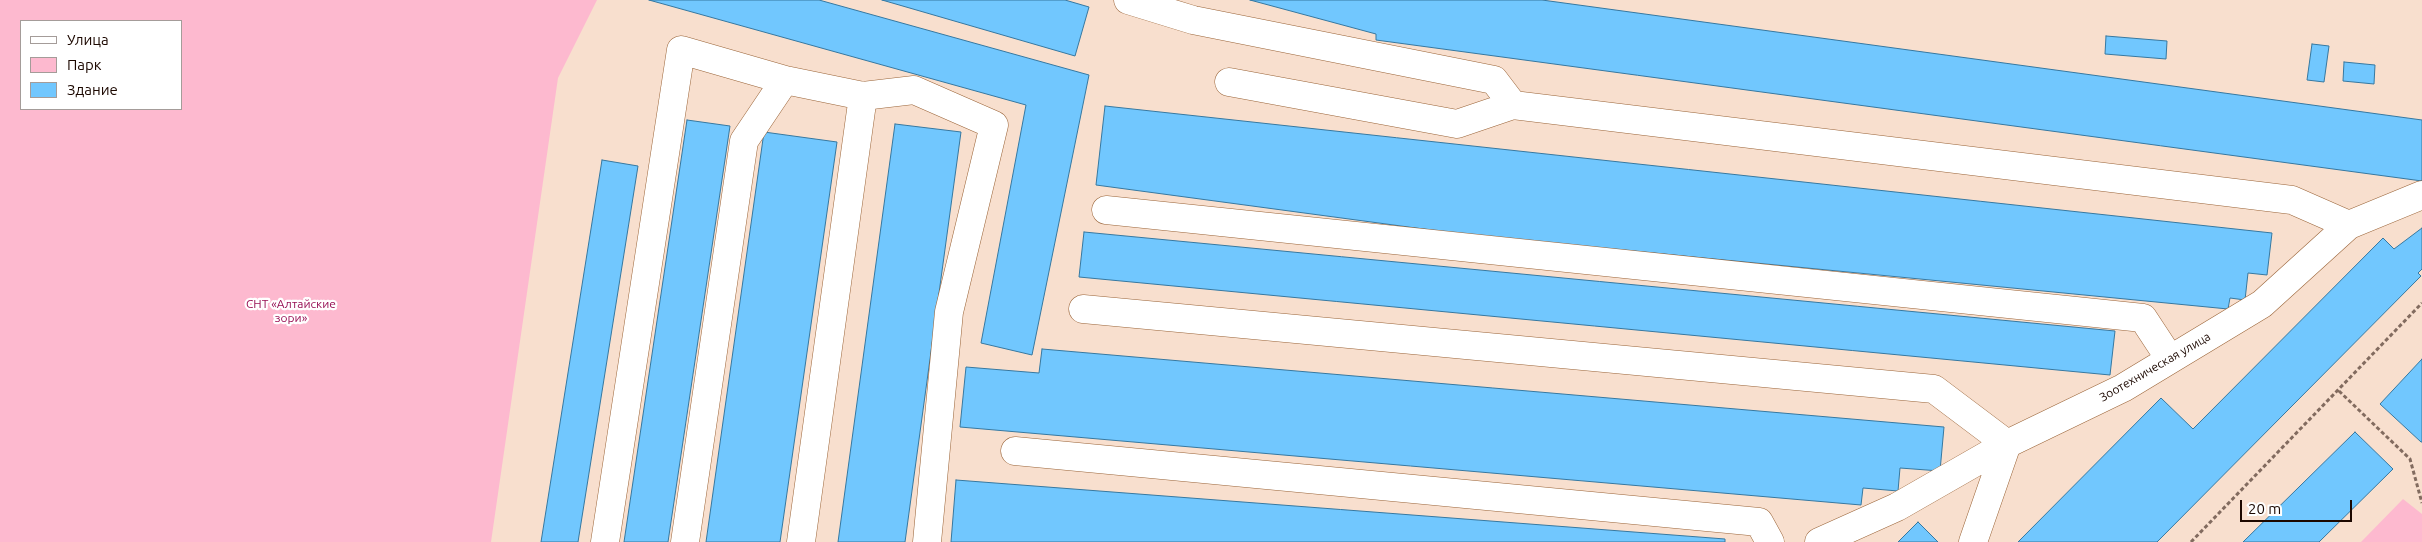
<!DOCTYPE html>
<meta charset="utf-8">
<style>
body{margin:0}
#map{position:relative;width:2422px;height:542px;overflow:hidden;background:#f8dfce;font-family:Ubuntu,sans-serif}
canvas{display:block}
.legend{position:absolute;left:20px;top:20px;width:162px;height:90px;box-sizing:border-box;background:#fff;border:1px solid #a49c99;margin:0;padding:6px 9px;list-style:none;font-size:15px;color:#1c0800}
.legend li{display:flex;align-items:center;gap:10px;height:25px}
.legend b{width:25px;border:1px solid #a49c99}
.scale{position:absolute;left:2240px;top:500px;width:112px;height:22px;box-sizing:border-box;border:2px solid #1c0800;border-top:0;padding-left:6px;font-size:15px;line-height:18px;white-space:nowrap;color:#1c0800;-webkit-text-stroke:4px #fff;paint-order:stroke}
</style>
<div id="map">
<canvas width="2422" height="542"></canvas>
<ul class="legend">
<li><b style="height:6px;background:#fff"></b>Улица</li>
<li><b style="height:14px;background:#fdb9cf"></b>Парк</li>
<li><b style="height:14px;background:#71c7fe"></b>Здание</li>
</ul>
<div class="scale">20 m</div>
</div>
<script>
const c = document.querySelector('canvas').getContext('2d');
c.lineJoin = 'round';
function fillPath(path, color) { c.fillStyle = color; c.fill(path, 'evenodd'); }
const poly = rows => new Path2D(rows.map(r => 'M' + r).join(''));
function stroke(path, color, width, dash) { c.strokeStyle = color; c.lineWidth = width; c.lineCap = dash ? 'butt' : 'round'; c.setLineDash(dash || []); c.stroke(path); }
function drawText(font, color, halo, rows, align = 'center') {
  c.font = font + ' Ubuntu,sans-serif'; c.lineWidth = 4.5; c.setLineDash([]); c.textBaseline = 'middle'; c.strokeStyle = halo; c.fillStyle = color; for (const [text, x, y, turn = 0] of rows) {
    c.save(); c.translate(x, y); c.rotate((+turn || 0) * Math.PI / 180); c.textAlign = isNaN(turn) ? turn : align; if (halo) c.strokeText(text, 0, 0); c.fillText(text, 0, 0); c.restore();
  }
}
fillPath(poly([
 [0,0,597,0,558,78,491,542,0,542],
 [181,21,181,109,21,109,21,21],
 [2403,499,2422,514,2422,542,2361,542]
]), '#fdb9cf');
const building = poly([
 [649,0,819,0,1089,75,1032,355,981,343,1026,105,649,0],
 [882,0,1065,0,1089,7,1075,56,882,0],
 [1250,0,1542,0,2422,120,2422,181,1376,40,1376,34,1250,0],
 [2106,36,2167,41,2166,59,2105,54,2106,36],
 [2312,44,2329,46,2324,82,2307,80,2312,44],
 [2344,62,2375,65,2374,84,2343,81,2344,62],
 [1105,106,2272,233,2267,275,2248,273,2245,300,2230,298,2228,309,1468,235,1096,185,1105,106],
 [687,120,730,126,668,542,624,542,687,120],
 [895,124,961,132,905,542,838,542,895,124],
 [764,132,837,142,780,542,706,542,764,132],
 [602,160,638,166,578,542,541,542,602,160],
 [2422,228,2422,269,2418,273,2421,276,2157,542,2018,542,2161,398,2193,429,2383,238,2394,249,2422,228],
 [1084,232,2115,331,2110,375,1079,277,1084,232],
 [1042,349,1944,427,1940,471,1900,468,1898,491,1863,488,1861,505,960,427,966,367,1039,373,1042,349],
 [2422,359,2422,442,2421,442,2380,404,2422,359],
 [2355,432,2393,469,2319,542,2243,542,2355,432],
 [956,480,1725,539,1725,542,951,542,956,480],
 [1918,522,1938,542,1898,542,1918,522]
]);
fillPath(building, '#71c7fe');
stroke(building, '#3678a0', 1);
const minor = poly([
 [1128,0,1193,20,1494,80,1513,105,2292,200,2349,225],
 [1229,82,1457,124,1513,105],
 [1106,210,2143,318,2170,359],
 [1083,309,1934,389,2007,444,1973,542],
 [1015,451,1759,522,1770,542],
 [605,542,681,50,785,80,863,96,914,90,994,125,949,312,927,542],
 [685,542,744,141,785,80],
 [801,542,863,96],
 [1819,542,1897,507,2007,444,2123,388,2262,304,2349,225,2422,195]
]);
stroke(minor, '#9a6438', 29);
stroke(poly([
 [2339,391,2410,459,2422,503],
 [2191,542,2422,303]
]), '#826b5f', 3, [4, 2.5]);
stroke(minor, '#fff', 28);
drawText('12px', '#971054', '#fff', [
 ["СНТ «Алтайские",291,304],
 ["зори»",291,318]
]);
drawText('12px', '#1c0800', '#fff', [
 ["Зоотехническая улица",2155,367,-30]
]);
</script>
